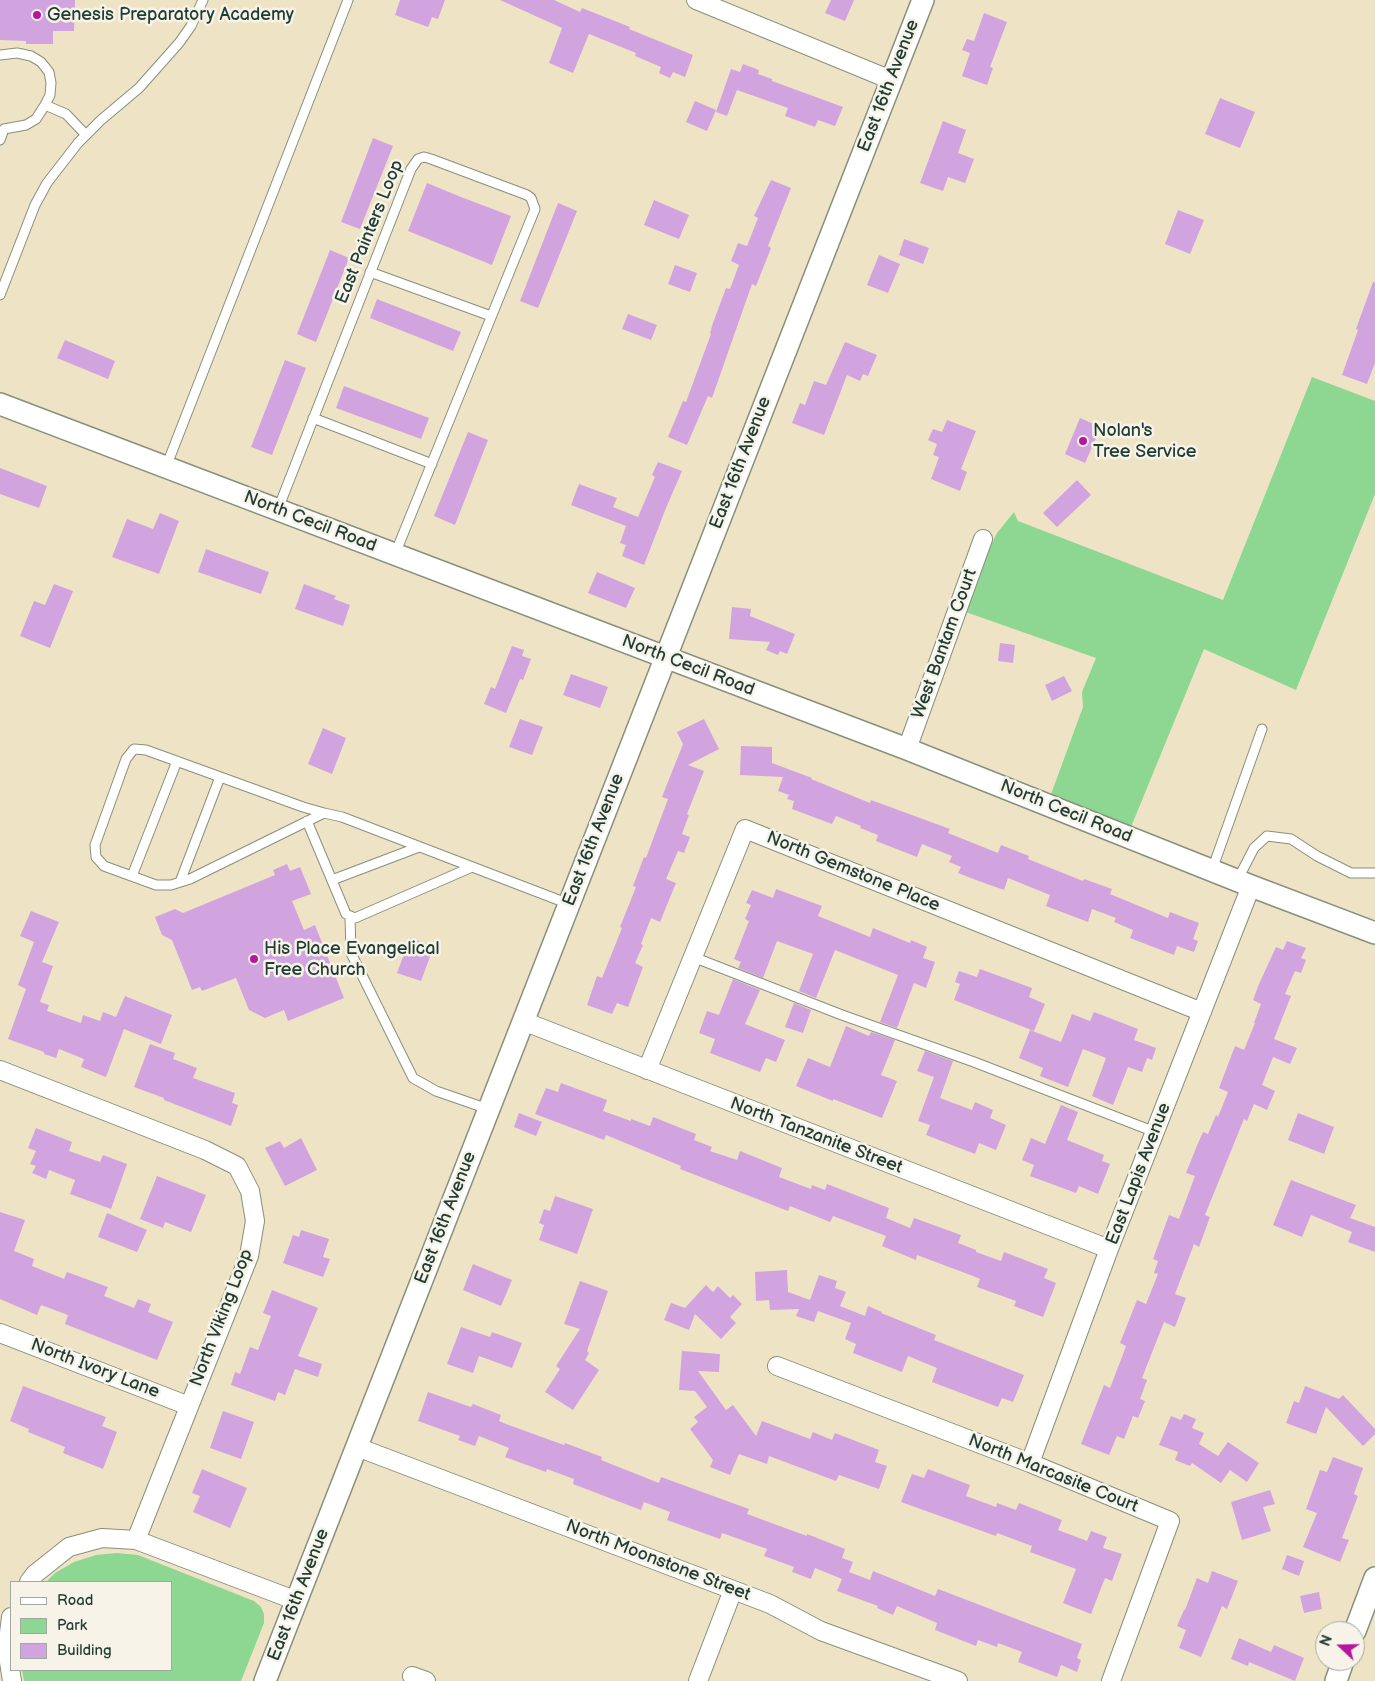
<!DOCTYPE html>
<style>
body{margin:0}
#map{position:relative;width:1375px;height:1681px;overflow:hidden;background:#efe3c5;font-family:"Balsamiq Sans",sans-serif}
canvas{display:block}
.legend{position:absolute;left:10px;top:1581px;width:162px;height:90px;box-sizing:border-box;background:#f7f3e8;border:1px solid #a1aaa0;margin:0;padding:6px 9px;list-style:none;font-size:15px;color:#1f3d34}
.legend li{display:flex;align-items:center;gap:10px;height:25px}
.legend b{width:25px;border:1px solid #a1aaa0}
.north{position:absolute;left:1315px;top:1621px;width:50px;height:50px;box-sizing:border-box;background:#f7f3e8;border:1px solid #a1aaa0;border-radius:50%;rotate:291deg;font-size:14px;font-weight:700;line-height:20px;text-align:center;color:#1f3d34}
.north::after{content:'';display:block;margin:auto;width:18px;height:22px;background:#b5179e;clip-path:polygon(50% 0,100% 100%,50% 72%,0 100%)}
</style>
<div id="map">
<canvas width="1375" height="1681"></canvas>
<ul class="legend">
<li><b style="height:6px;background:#fff"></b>Road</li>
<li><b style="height:14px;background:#8dd792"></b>Park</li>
<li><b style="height:14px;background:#d1a4e0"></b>Building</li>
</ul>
<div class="north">N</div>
</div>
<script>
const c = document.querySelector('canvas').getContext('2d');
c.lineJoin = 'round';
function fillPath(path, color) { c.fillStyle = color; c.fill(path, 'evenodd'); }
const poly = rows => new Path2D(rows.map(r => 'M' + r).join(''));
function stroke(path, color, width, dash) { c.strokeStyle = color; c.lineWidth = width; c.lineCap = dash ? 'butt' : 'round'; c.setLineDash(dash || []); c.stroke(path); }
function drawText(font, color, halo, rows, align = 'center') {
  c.font = font + ' "Balsamiq Sans",sans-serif'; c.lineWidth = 5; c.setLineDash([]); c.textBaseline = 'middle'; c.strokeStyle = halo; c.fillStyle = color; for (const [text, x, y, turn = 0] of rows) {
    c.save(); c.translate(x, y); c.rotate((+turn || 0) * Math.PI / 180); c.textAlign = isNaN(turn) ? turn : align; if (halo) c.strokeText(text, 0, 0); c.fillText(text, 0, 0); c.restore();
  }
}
fillPath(poly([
 [1312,377,1375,401,1375,494,1296,690,1204,649,1131,827,1050,797,1083,707,1082,692,1096,658,963,611,980,567,997,533,1014,512,1018,521,1223,600],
 [117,1553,138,1555,254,1601,261,1607,264,1614,264,1623,241,1681,24,1681,22,1670,171,1670,171,1582,46,1582,55,1573,74,1562,96,1555]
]), '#8dd792');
fillPath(poly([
 [0,0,75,0,74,31,53,31,53,44,26,44,26,41,0,40],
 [400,0,445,0,438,19,432,17,428,27,395,15],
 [500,0,554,0,580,12,582,8,630,27,629,29,693,55,685,77,673,72,670,78,659,73,661,67,635,56,636,53,589,34,573,73,549,63,562,28],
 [831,0,854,0,845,21,825,13],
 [984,13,1007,22,990,67,993,68,987,85,962,76,970,53,962,50,967,39,974,41],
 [743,64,759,70,758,74,772,79,772,81,843,107,835,126,818,120,815,127,785,116,788,108,737,90,727,116,716,112,731,69,740,72],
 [1220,98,1255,112,1240,148,1205,134],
 [695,101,716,110,707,131,686,122],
 [943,121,966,130,958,153,974,159,965,183,948,177,943,191,920,183],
 [373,138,393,146,360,229,341,222],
 [771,180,791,188,768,246,771,248,756,286,752,284,712,398,708,396,687,445,668,437,683,401,686,402,711,334,710,333,713,323,726,288,730,289,739,265,731,261,738,243,747,246,758,218,754,216],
 [427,183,461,197,511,216,492,265,408,231],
 [654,200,689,215,679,239,644,225],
 [558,203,577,211,538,308,520,301],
 [1178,210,1204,220,1190,254,1165,244],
 [904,239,929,248,923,264,899,255],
 [330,250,349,258,316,342,297,334],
 [879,255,900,264,888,293,867,285],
 [675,265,697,273,690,292,668,284],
 [1373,282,1375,282,1375,363,1367,384,1342,375,1358,330,1356,329],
 [377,299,461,332,453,351,370,318],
 [628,314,657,325,651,340,622,329],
 [65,340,115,361,108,379,57,358],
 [845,342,877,355,868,376,863,374,860,381,847,375,824,435,792,423,800,403,805,405,814,381,826,385],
 [285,360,306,368,272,455,251,447],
 [344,386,429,418,421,439,336,408],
 [1080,418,1101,427,1085,463,1065,454],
 [947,420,976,431,961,469,967,472,960,491,931,479,939,457,933,455,937,444,928,440,933,429,942,432],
 [468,432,488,440,455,525,434,516],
 [658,462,682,471,666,508,644,565,622,556,626,545,620,543,626,526,571,505,579,484,617,498,613,507,638,517,655,477,652,475],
 [0,468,47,486,39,508,0,494],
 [1077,480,1091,495,1057,527,1043,513],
 [160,513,179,521,159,574,112,557,127,519,153,529],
 [206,549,269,572,261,594,198,572],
 [597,572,635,588,626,608,588,593],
 [54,584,73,591,50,648,20,636,34,601,45,605],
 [304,584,336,596,334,599,350,605,343,626,295,609],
 [732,607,751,609,750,616,795,634,787,654,780,651,778,655,766,650,770,642,729,639],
 [1000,643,1015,645,1013,663,998,661],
 [512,646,524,650,522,656,531,659,523,680,520,679,506,713,484,704,491,687,495,689],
 [571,674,608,687,600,708,563,695],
 [1064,676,1072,691,1052,701,1045,685],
 [520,719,543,727,532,755,509,747],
 [704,719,719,749,688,765,704,771,687,814,689,815,682,834,690,837,684,853,678,851,666,879,676,883,660,922,651,918,641,944,643,945,635,963,643,967,628,1007,617,1003,612,1014,587,1005,597,976,602,978,622,928,620,927,636,887,633,886,644,857,646,858,668,799,662,797,683,744,677,732],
 [323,728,346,738,332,774,308,764],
 [741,746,772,747,772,763,812,778,811,779,870,803,871,800,950,829,948,833,998,853,1001,845,1029,856,1028,859,1083,881,1084,879,1112,889,1110,894,1168,918,1170,912,1199,923,1193,939,1198,941,1194,952,1177,946,1174,955,1130,938,1133,930,1114,922,1116,918,1092,909,1088,922,1046,906,1050,895,1008,878,1004,890,976,880,958,873,961,867,949,862,952,856,922,844,917,857,876,841,878,835,860,828,861,826,836,816,832,824,792,809,794,801,787,799,789,795,778,791,783,777,740,775],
 [287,864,290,871,300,867,311,894,292,901,304,930,315,925,344,998,288,1021,284,1010,265,1018,249,1010,236,978,202,991,200,987,192,990,172,940,162,935,155,917,175,909,183,913,275,875,273,870],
 [776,889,822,906,818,916,870,937,873,928,910,943,911,940,927,947,923,958,935,962,926,988,914,983,897,1028,880,1022,898,975,835,950,816,998,799,991,813,954,777,941,763,978,738,968,741,962,734,959,749,921,745,919,751,905,746,903,752,890,773,898],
 [31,911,59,922,42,962,53,966,40,1002,49,1005,47,1011,81,1023,83,1015,100,1021,103,1012,116,1017,125,996,172,1015,161,1044,124,1029,106,1077,81,1067,84,1059,59,1049,56,1058,44,1054,44,1052,8,1039,26,989,18,985,34,942,20,936],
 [410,938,434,946,421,981,397,973],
 [1287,941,1306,948,1301,958,1306,960,1301,973,1295,971,1285,994,1291,996,1274,1039,1297,1048,1290,1064,1273,1057,1262,1085,1275,1091,1267,1110,1254,1104,1247,1121,1244,1119,1205,1215,1210,1217,1199,1247,1194,1244,1175,1294,1186,1298,1175,1327,1164,1322,1142,1378,1147,1380,1140,1399,1145,1401,1138,1418,1133,1416,1124,1439,1117,1436,1109,1455,1081,1444,1104,1385,1110,1388,1122,1357,1126,1346,1120,1343,1137,1300,1146,1304,1158,1274,1154,1273,1158,1261,1153,1259,1169,1215,1179,1219,1195,1176,1186,1173,1196,1148,1203,1132,1208,1134,1216,1115,1218,1117,1228,1092,1219,1088,1235,1046,1244,1050,1255,1023,1254,1023,1261,1004,1253,1000,1259,984,1276,947,1283,950],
 [980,969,1032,988,1029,997,1045,1004,1034,1031,954,1000,960,984,955,982,959,971,977,977],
 [733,979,760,990,745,1024,785,1040,776,1062,766,1058,760,1072,710,1053,715,1039,699,1033,707,1011,719,1015],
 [794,1003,811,1010,803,1033,785,1027],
 [1094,1012,1138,1029,1134,1040,1156,1048,1152,1060,1147,1058,1142,1072,1128,1067,1113,1105,1092,1096,1106,1058,1083,1049,1068,1087,1040,1076,1043,1068,1019,1058,1030,1030,1061,1042,1072,1014,1090,1021],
 [846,1026,869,1036,871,1032,895,1040,881,1075,897,1081,882,1118,833,1099,833,1101,796,1086,808,1058,830,1067],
 [150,1044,175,1053,173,1059,197,1068,193,1078,235,1093,232,1103,238,1105,231,1126,164,1100,164,1098,134,1087],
 [925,1051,953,1061,940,1098,972,1110,975,1102,993,1110,990,1118,1006,1125,996,1150,979,1143,975,1154,926,1135,930,1125,918,1121,934,1077,917,1071],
 [561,1083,607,1100,603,1111,631,1121,631,1119,650,1126,653,1117,696,1134,694,1140,712,1147,710,1151,737,1160,740,1151,782,1168,779,1177,811,1189,812,1185,825,1190,827,1184,889,1208,886,1218,910,1228,914,1218,961,1235,958,1243,976,1250,976,1252,1001,1261,1004,1252,1048,1269,1044,1278,1056,1283,1043,1317,1014,1306,1016,1301,977,1287,980,1279,973,1276,917,1255,916,1260,882,1246,886,1236,833,1216,830,1222,790,1206,788,1211,680,1169,681,1166,606,1135,604,1140,535,1114,546,1088,558,1092],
 [1061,1105,1078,1112,1067,1140,1104,1155,1102,1161,1110,1164,1098,1194,1079,1186,1076,1193,1030,1176,1034,1165,1022,1160,1031,1138,1045,1144],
 [519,1113,542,1122,536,1136,514,1127],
 [1298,1113,1334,1127,1324,1154,1288,1140],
 [36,1128,72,1142,69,1151,100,1162,103,1155,127,1164,111,1209,70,1194,75,1180,49,1170,46,1179,32,1173,36,1166,30,1164,36,1151,28,1148],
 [301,1138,317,1170,285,1186,265,1148,280,1141,284,1148],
 [157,1176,206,1195,191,1232,165,1222,163,1228,140,1219],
 [1291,1180,1356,1205,1350,1218,1375,1227,1375,1252,1348,1242,1352,1232,1311,1215,1302,1237,1273,1225],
 [555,1196,593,1209,577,1254,539,1240,544,1225,539,1223,544,1209,550,1211],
 [0,1212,25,1220,14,1251,34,1259,32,1266,64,1279,67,1272,108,1287,104,1296,134,1308,138,1299,151,1304,148,1312,173,1322,157,1360,65,1324,68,1315,41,1305,37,1315,0,1299],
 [107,1213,147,1230,137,1252,98,1237],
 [301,1230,329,1239,323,1257,330,1259,323,1277,283,1263,293,1235,299,1237],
 [473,1264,512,1280,501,1306,463,1290],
 [787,1270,788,1292,810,1300,819,1275,837,1281,835,1288,846,1292,840,1306,865,1316,868,1306,882,1312,881,1313,936,1335,934,1340,1024,1375,1013,1402,1002,1398,998,1407,932,1382,937,1368,908,1356,902,1372,853,1353,856,1344,845,1339,851,1323,818,1311,814,1322,796,1316,799,1309,770,1310,769,1300,756,1301,755,1272],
 [580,1281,608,1291,587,1351,589,1353,585,1360,599,1370,573,1410,545,1392,560,1369,556,1366,580,1329,564,1324],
 [706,1285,713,1292,718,1286,730,1298,733,1295,742,1304,730,1317,736,1323,721,1339,695,1314,689,1330,664,1320,671,1303,685,1308],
 [272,1290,318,1308,298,1356,322,1364,318,1377,295,1369,285,1395,278,1392,275,1401,231,1385,235,1372,240,1374,250,1347,258,1350,271,1316,263,1313],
 [461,1327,490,1337,492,1332,522,1343,512,1368,479,1356,473,1373,447,1364],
 [682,1350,683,1351,720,1354,719,1372,698,1371,726,1410,733,1405,756,1436,762,1421,810,1439,813,1432,832,1440,835,1433,879,1450,875,1462,887,1466,879,1489,839,1475,836,1481,769,1456,767,1464,739,1454,730,1475,710,1467,713,1460,690,1429,698,1422,694,1417,707,1407,695,1391,679,1390],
 [23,1386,106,1417,102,1426,117,1432,103,1469,63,1453,65,1447,28,1432,29,1429,10,1421],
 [1305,1386,1339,1399,1343,1395,1375,1429,1375,1434,1363,1446,1326,1407,1316,1434,1286,1423,1294,1401,1299,1403],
 [428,1392,471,1407,473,1404,501,1415,499,1421,506,1424,564,1445,565,1443,602,1457,601,1460,659,1483,661,1477,749,1509,747,1514,807,1536,807,1534,845,1549,842,1558,853,1562,849,1572,870,1580,873,1571,935,1596,938,1589,1082,1644,1077,1658,1081,1660,1077,1672,1061,1665,1057,1677,1018,1662,1022,1652,998,1643,997,1647,978,1640,976,1646,935,1630,937,1623,897,1606,893,1615,877,1608,878,1606,837,1591,842,1579,815,1568,811,1579,792,1572,794,1567,764,1556,767,1549,722,1533,720,1539,667,1520,670,1512,644,1502,641,1510,573,1484,574,1479,547,1469,546,1472,505,1457,509,1448,479,1436,475,1446,458,1440,460,1436,418,1421],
 [223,1411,254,1422,241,1459,210,1448],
 [1184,1414,1196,1419,1192,1428,1204,1433,1199,1444,1218,1456,1228,1442,1259,1463,1247,1482,1230,1470,1221,1483,1192,1463,1190,1466,1175,1460,1178,1452,1159,1445,1171,1416,1181,1420],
 [1333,1457,1363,1468,1354,1494,1358,1496,1342,1538,1349,1540,1340,1562,1303,1547,1317,1513,1306,1509,1320,1470,1327,1472],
 [202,1469,247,1488,230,1528,193,1512,200,1496,192,1493],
 [928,1469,970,1485,966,1496,996,1507,997,1503,1016,1510,1019,1503,1062,1520,1058,1530,1087,1541,1091,1531,1107,1537,1103,1548,1122,1554,1112,1581,1105,1578,1091,1614,1063,1603,1076,1569,1030,1552,1032,1546,997,1533,996,1536,901,1502,912,1474,924,1478],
 [1270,1490,1275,1504,1263,1507,1271,1531,1242,1540,1231,1502],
 [1287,1555,1304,1561,1299,1576,1282,1569],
 [1212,1571,1238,1581,1227,1609,1222,1606,1201,1657,1179,1648,1186,1630,1177,1626,1184,1610,1185,1610,1197,1578,1208,1583],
 [1319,1592,1322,1609,1304,1613,1300,1596],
 [1239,1638,1271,1652,1274,1645,1304,1658,1295,1681,1249,1662,1248,1666,1231,1659]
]), '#d1a4e0');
const service = poly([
 [0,55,17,53,31,56,41,62,49,72,51,83,50,95,45,105,36,119,26,125,4,129,0,140],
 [45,105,66,114,86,135],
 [370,272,491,316],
 [0,295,35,205,47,183,78,143,101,120,139,88,179,43,191,26,203,0],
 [313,418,432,464],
 [166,467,348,0],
 [278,509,411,169,418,159,424,157,431,159,527,195,531,198,535,209,395,554],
 [324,813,190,879,171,885,156,885,104,866,96,857,95,845,126,759,134,749,146,750,303,807,324,813,342,817,569,904],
 [307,821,346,914,355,918,472,867],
 [1212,870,1262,729],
 [132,876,177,761],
 [332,880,419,847],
 [1237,881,1254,848,1267,836,1291,839,1317,856,1351,873,1375,873],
 [180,882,220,777],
 [350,916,351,953,413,1078,436,1091,488,1109],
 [693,957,842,1015,974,1062,1155,1132]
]);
const minor = poly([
 [696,0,891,80],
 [907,749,983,539],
 [523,1021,1109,1249],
 [0,1070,205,1150,237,1166,250,1191,255,1221,249,1256,136,1540],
 [647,1070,745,829,1202,1012],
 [0,1333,189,1406],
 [777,1366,1030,1463,1170,1521,1111,1681],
 [357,1447,770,1604,821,1631,958,1681],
 [1030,1463,1109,1249,1251,886],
 [29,1582,35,1574,69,1547,102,1538,136,1540,297,1601],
 [11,1617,7,1649,12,1681],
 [412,1676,426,1681],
 [698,1681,733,1590]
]);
const tertiary = poly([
 [0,404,907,749,1251,886,1375,933],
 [1355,1631,1375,1578],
 [265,1681,923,0],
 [1336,1681,1343,1661]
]);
stroke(service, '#87907c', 11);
stroke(minor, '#87907c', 20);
stroke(tertiary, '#87907c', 24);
stroke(service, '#fff', 9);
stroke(minor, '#fff', 18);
stroke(tertiary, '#fff', 21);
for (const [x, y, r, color] of [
 [37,15,5,"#b5179e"],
 [1083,441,5,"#b5179e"],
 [254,959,5,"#b5179e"]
]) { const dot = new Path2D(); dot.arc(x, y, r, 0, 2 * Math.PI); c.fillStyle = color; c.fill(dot); stroke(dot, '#f7f3e8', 2); }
drawText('18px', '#1f3d34', '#f7f3e8', [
 ["Genesis Preparatory Academy",47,15],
 ["Nolan's",1093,431],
 ["Tree Service",1093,452],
 ["His Place Evangelical",264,949],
 ["Free Church",264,970]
], 'left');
drawText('18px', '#1f3d34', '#f7f3e8', [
 ["East 16th Avenue",889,86,-69],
 ["East Painters Loop",370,232,-68],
 ["East 16th Avenue",741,463,-69],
 ["North Cecil Road",310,522,21],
 ["West Bantam Court",945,644,-70],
 ["North Cecil Road",688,666,21],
 ["North Cecil Road",1066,812,22],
 ["East 16th Avenue",594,840,-69],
 ["North Gemstone Place",853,872,22],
 ["North Tanzanite Street",816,1136,21],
 ["East Lapis Avenue",1139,1174,-69],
 ["East 16th Avenue",446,1218,-69],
 ["North Viking Loop",222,1318,-69],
 ["North Ivory Lane",95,1369,21],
 ["North Marcasite Court",1053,1474,22],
 ["North Moonstone Street",658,1561,21],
 ["East 16th Avenue",299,1595,-69]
]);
</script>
